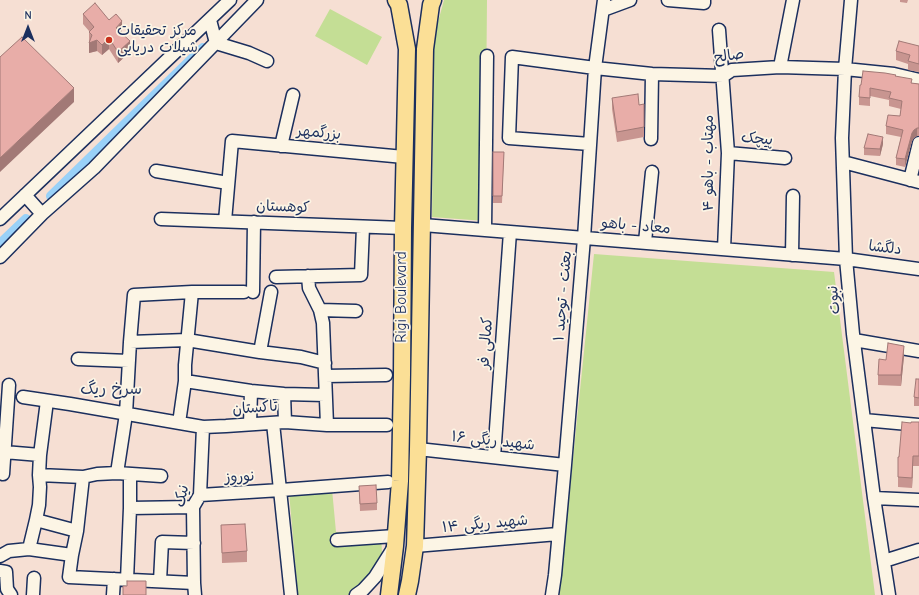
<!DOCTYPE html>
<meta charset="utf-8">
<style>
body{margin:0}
#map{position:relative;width:919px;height:595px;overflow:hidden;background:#f6dfd3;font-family:"Comic Neue",sans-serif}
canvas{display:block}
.north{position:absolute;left:8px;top:8px;width:40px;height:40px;-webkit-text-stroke:3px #fcf5e5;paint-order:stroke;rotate:0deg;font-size:11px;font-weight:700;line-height:16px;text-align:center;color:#1b2f5e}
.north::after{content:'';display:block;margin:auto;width:14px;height:18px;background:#1b2f5e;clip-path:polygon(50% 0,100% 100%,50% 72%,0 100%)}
</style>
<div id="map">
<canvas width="919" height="595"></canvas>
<div class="north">N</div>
</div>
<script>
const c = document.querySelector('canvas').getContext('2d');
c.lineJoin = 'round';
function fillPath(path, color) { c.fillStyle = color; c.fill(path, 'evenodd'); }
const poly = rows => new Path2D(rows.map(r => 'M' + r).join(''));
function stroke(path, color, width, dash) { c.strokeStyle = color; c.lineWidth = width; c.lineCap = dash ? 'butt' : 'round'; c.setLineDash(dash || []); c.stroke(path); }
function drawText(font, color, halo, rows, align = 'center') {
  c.font = font + ' "Comic Neue","Playpen Sans Arabic",sans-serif'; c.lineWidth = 3.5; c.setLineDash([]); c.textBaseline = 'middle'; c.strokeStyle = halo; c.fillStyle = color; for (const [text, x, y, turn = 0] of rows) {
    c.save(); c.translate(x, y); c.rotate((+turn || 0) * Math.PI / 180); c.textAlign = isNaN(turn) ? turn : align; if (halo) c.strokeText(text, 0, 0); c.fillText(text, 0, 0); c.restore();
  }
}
fillPath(poly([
 [444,0,487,0,485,221,432,217,433,127,432,56,435,33],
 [330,9,382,37,367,65,315,36],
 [594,254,834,272,875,595,559,595],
 [332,489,336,532,381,531,382,554,373,573,352,595,298,595,289,492]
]), '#c4de95');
stroke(poly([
 [51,196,203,48],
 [0,244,26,219]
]), '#99d1f8', 10);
const minor = poly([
 [668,0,704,3,704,0],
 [851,0,845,69,842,138,846,259,853,334,874,498,889,595],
 [603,10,630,0],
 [210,20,216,43,249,53,267,61],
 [719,30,728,153,724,249],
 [780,67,793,0],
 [651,139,652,74],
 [590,144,509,138,512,57,595,68,652,74,723,76,732,70,780,67,845,69,894,74,919,80],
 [281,146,293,95],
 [728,153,785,158],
 [843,162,919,182],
 [156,171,228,183],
 [910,180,919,143],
 [25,195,42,214],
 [0,219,230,0],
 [161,219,403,228],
 [225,221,232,141,404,157],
 [423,225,846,259,919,269],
 [485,230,487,56],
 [645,242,652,172],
 [792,255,793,196],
 [0,257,42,214,94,168,257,0],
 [308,276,309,288,320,310,323,323,327,425],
 [276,277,361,275,363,227],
 [253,292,254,222],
 [320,310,356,311],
 [854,340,919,351],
 [130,342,187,340,260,352,301,357,325,363],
 [260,352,271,292],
 [78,359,129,361],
 [325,376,386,375],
 [185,381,251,391,284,394,325,395],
 [284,394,285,422],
 [23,397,70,404,203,427,226,426,285,422,327,425,387,425],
 [864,420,919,425],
 [179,423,185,381,185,365,192,292],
 [273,423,291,595],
 [250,424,251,391],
 [418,449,565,465],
 [4,452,40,455],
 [494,457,510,232],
 [117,473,126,414,130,342,134,295,192,292,244,292],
 [3,474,9,385],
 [39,475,83,477,97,474,117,473,161,476],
 [83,477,77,531,72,555,69,577,194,583],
 [200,495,281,490,388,482],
 [874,498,919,500],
 [130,508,193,507],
 [36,520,77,531],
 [337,540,395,536],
 [415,546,558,534],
 [29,549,36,520,39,505,40,487,39,475,40,455,47,401],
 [0,556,9,551,29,549,72,555],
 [884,561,919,550],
 [0,571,6,572,7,589,11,595],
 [127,580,130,508,130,475],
 [160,581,162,542,194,543],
 [33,595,34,578],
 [113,595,114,579],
 [195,595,194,583,193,507,200,495,203,427],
 [356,595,363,590,375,577,394,547],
 [552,595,555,575,565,465,584,238,595,68,604,0]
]);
const major = poly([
 [389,595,395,546,400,481,402,375,403,228,407,49,399,5,396,0],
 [407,595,410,581,415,546,418,449,425,49,431,5,433,0]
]);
stroke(minor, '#1b2f5e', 15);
stroke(major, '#1b2f5e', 19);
stroke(minor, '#fcf5e5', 12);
stroke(major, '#fbdf96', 16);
fillPath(poly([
 [900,0,908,0,907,3,900,2],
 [83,14,109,20,122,31,121,33,130,52,118,63,109,49,102,55,97,51,89,53,89,31,83,24],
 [919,46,919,72,908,70,908,64,896,60,896,51],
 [896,77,912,83,919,84,919,136,917,136,914,138,912,141,905,167,896,165,896,158,901,137,886,134,886,126,900,116,901,109,889,106,889,100,870,96,870,106,859,105,859,97,861,85],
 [612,98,639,105,644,104,644,137,617,142,612,109],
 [883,144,880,156,864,155,864,148],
 [493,152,504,152,502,203,493,203],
 [904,356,901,386,878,385,878,375,886,360],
 [919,379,919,406,914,406,914,397],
 [919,422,919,466,913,466,912,488,898,487,898,457,899,457,911,423],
 [359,486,377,503,377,510,360,511],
 [221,525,247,551,247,562,222,563]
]), '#c89590');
fillPath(poly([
 [122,21,122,31,116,38,116,28],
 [109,38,109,49,102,55,102,45],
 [97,40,97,51,89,53,89,43],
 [130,41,130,52,118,63,118,52],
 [74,88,74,102,0,172,0,158],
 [917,128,917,136,914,138,912,141,905,167,905,159,912,133,914,130],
 [883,137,883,144,880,156,880,149],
 [904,346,904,356,901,386,901,375],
 [913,456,913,466,912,488,912,478]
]), '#a27976');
const building = poly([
 [95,3,109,20,116,14,122,21,116,28,130,41,118,52,109,38,102,45,97,40,89,43,92,35,89,32,94,27,83,14,95,3],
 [22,37,74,88,0,158,0,57,22,37],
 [899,41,919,46,919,64,908,61,910,55,896,51,899,41],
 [863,71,885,73,896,75,895,76,912,79,911,83,919,84,919,128,917,128,914,130,912,133,905,159,896,158,903,130,886,126,888,115,900,116,902,101,889,98,891,92,870,88,870,98,859,97,860,85,861,85,863,71],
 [638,94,639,105,644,104,644,127,617,132,612,98,638,94],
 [868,134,883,137,880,149,864,148,868,134],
 [493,152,504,152,502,196,493,196,493,152],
 [888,343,904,346,901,375,878,375,879,359,886,360,888,343],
 [916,379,919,379,919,398,914,397,916,379],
 [902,422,911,423,911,422,919,422,919,456,913,456,912,478,898,477,898,457,899,457,902,422],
 [376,485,377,503,360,504,359,486,376,485],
 [245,524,247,551,222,553,221,525,245,524],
 [127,581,146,581,146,595,123,595,123,586,127,586,127,581]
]);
fillPath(building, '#e8ada8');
stroke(building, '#a27976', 1);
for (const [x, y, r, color] of [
 [109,40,4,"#c8321e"]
]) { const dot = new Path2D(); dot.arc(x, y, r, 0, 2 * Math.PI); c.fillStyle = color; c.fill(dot); stroke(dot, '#fcf5e5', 1.5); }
drawText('15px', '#1b2f5e', '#fcf5e5', [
 ["مرکز تحقیقات",117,31],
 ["شیلات دریایی",117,48]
], 'left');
drawText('15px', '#1b2f5e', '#fcf5e5', [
 ["صالح",729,56,-9],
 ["بزرگمهر",319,133,5],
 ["پیچک",757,139,5],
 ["مهتاب - باهو ۴",709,163,-90],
 ["کوهستان",283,207,2],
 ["معاد - باهو",636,226,5],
 ["دلگشا",885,248,7],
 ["بعثت - توحید ۱",563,296,-85],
 ["Rigi Boulevard",402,297,-90],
 ["نبوت",834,300,-95],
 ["کمالی فر",486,343,-86],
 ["تاکستان",255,408,-4],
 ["شهید ریگی ۱۶",493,441,6],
 ["نوروز",240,477,-3],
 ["نیک",182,496,-78],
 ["شهید ریگی ۱۴",485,524,-5]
]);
drawText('16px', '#1b2f5e', '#fcf5e5', [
 ["سرخ ریگ",111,389]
]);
</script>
